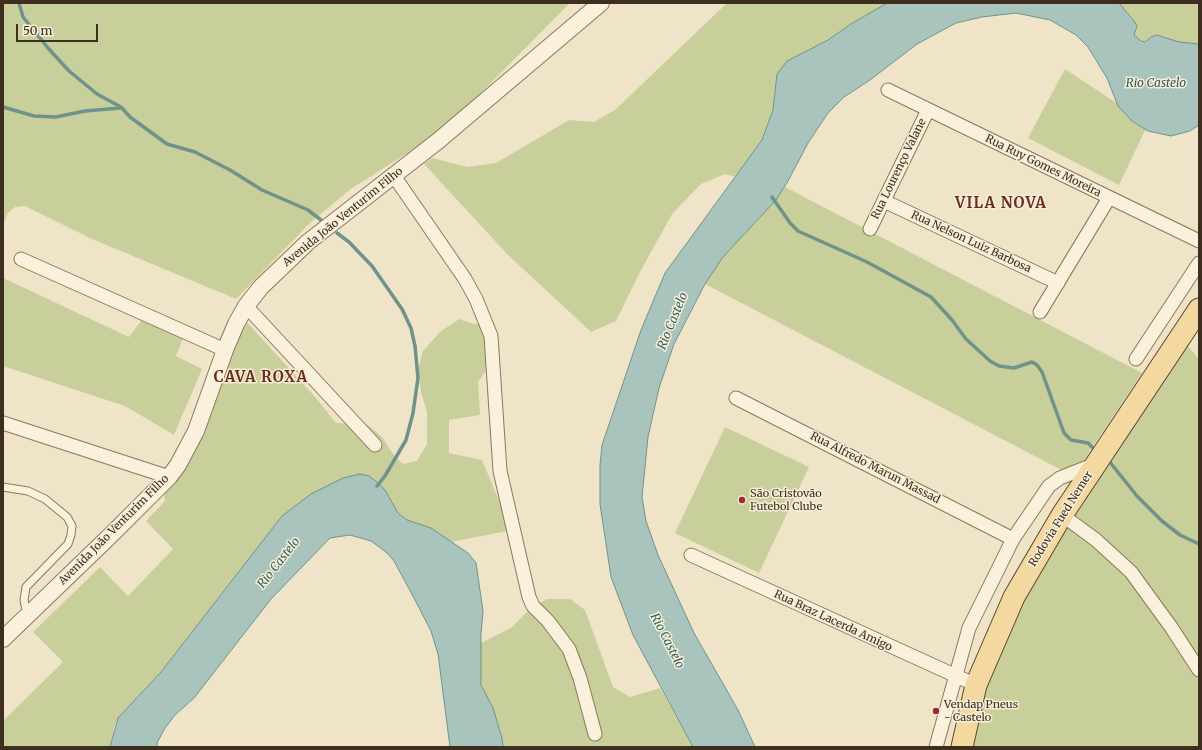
<!DOCTYPE html>
<meta charset="utf-8">
<style>
body{margin:0}
#map{position:relative;width:1202px;height:750px;overflow:hidden;background:#f0e4c8;font-family:Merriweather,serif}
canvas{display:block}
.frame{position:absolute;inset:0;border:4px solid #3d2e20;pointer-events:none}
.scale{position:absolute;left:16px;top:24px;width:82px;height:18px;box-sizing:border-box;border:2px solid #3d2e20;border-top:0;padding-left:5px;font-size:12px;line-height:14px;white-space:nowrap;color:#3d2e20;-webkit-text-stroke:3px #f7eed8;paint-order:stroke}
</style>
<div id="map">
<canvas width="1202" height="750"></canvas>
<div class="frame"></div>
<div class="scale">50 m</div>
</div>
<script>
const c = document.querySelector('canvas').getContext('2d');
c.lineJoin = 'round';
function fillPath(path, color) { c.fillStyle = color; c.fill(path, 'evenodd'); }
const poly = rows => new Path2D(rows.map(r => 'M' + r).join(''));
function stroke(path, color, width, dash) { c.strokeStyle = color; c.lineWidth = width; c.lineCap = dash ? 'butt' : 'round'; c.setLineDash(dash || []); c.stroke(path); }
function drawText(font, color, halo, rows, align = 'center') {
  c.font = font + ' Merriweather,serif'; c.lineWidth = 3; c.setLineDash([]); c.textBaseline = 'middle'; c.strokeStyle = halo; c.fillStyle = color; for (const [text, x, y, turn = 0] of rows) {
    c.save(); c.translate(x, y); c.rotate((+turn || 0) * Math.PI / 180); c.textAlign = isNaN(turn) ? turn : align; if (halo) c.strokeText(text, 0, 0); c.fillText(text, 0, 0); c.restore();
  }
}
fillPath(poly([
 [3,3,570,3,471,103,422,144,352,188,310,223,236,299,92,239,25,206,15,207,8,213,3,225],
 [727,3,887,3,851,24,828,40,787,61,776,83,773,110,762,140,752,156,736,177,725,174,701,184,672,214,640,272,616,321,591,332,507,254,424,164,432,158,467,167,496,163,569,120,594,122,615,110],
 [1119,3,1199,3,1199,44,1179,42,1157,35,1151,37,1145,42,1141,41,1134,35,1137,26,1134,21],
 [1065,69,1148,124,1119,185,1028,138],
 [785,187,1142,373,1073,476,705,284,723,257,757,221],
 [3,278,129,337,147,313,186,331,176,356,202,369,174,435,125,406,3,366],
 [244,319,316,398,336,423,368,425,382,437,396,458,403,464,417,461,427,444,427,412,421,392,418,369,423,351,440,332,459,319,474,324,487,323,500,350,478,382,480,415,449,420,449,453,482,460,502,508,507,531,451,542,431,528,407,520,398,513,385,490,311,494,282,516,161,672,118,718,115,724,110,747,3,747,3,721,63,662,33,632,100,567,128,596,173,549,146,521,165,501,163,484],
 [1183,340,1199,359,1199,747,967,747,1000,629],
 [725,427,809,467,759,573,675,533],
 [546,599,570,599,585,610,613,687,630,697,660,688,693,747,503,747,502,738,493,708,481,685,481,643,511,628,528,611]
]), '#c9cf9b');
const water = poly([
 [887,3,1119,3,1134,21,1137,26,1134,35,1141,41,1145,42,1151,37,1157,35,1179,42,1199,44,1199,125,1190,131,1171,136,1148,131,1132,121,1118,106,1107,78,1088,47,1076,35,1050,20,1016,13,982,17,956,23,917,44,870,80,844,97,828,113,808,143,788,181,776,200,723,257,705,284,674,344,659,388,648,437,642,497,646,521,658,555,694,633,738,710,755,747,693,747,633,635,611,577,600,504,600,465,602,445,641,330,665,273,762,140,773,110,777,74,787,61,828,40,851,24,887,3],
 [360,474,369,476,378,483,385,490,398,513,407,520,431,528,468,553,476,563,483,611,481,634,481,685,493,708,502,738,503,747,450,747,438,654,431,631,414,598,394,561,386,552,371,541,350,535,330,538,271,599,194,698,175,715,165,728,157,743,157,747,110,747,118,718,161,672,282,516,311,494,343,478,360,474]
]);
fillPath(water, '#a9c4bc');
stroke(water, '#6f938a', 1);
stroke(poly([
 [19,3,23,17,48,48,69,71,97,94,121,107,130,117,167,144,195,152,230,170,262,190,308,210,321,220],
 [3,107,34,116,56,117,85,111,120,108],
 [772,197,790,223,798,231,867,262,931,297,952,320,966,339,990,361,999,366,1014,368,1032,362,1037,365,1042,372,1064,433,1071,440,1088,443,1094,449],
 [337,233,349,242,372,266,402,309,411,328,415,346,418,378,413,413,406,440,385,476,377,486],
 [1109,461,1137,496,1162,521,1180,535,1199,544]
]), '#6f938a', 3.5);
const service = poly([
 [3,487,28,491,45,499,67,517,72,526,71,535,68,544,26,587,24,600,27,615]
]);
const minor = poly([
 [888,90,1199,241],
 [394,176,465,279,476,299,491,336,500,471,529,597,533,606,548,621,569,649,580,678,595,734],
 [884,201,1058,283],
 [870,229,928,110],
 [21,259,225,350],
 [246,306,375,445],
 [1040,312,1109,198],
 [1136,359,1199,263],
 [736,398,1013,539],
 [3,423,169,477],
 [1062,515,1096,540,1131,572,1171,627,1199,670],
 [691,555,976,685],
 [936,747,969,628,1013,539,1049,486,1060,478,1095,464]
]);
const tertiary = poly([
 [3,639,113,533,169,477,178,465,196,431,225,350,236,324,246,306,261,287,308,242,438,141,601,3]
]);
const primary = poly([
 [962,747,976,685,1014,597,1062,515,1199,309]
]);
stroke(service, '#8d765c', 9);
stroke(minor, '#8d765c', 15);
stroke(tertiary, '#8d765c', 18);
stroke(primary, '#5b4430', 23);
stroke(service, '#faf1dc', 7);
stroke(minor, '#faf1dc', 13);
stroke(tertiary, '#faf1dc', 16);
stroke(primary, '#f3d9a0', 21);
for (const [x, y, r, color] of [
 [742,500,4,"#9e2a2b"],
 [936,711,4,"#9e2a2b"]
]) { const dot = new Path2D(); dot.arc(x, y, r, 0, 2 * Math.PI); c.fillStyle = color; c.fill(dot); stroke(dot, '#f7eed8', 1.5); }
drawText('11px', '#3d2e20', '#f7eed8', [
 ["Rua Ruy Gomes Moreira",1043,166,26],
 ["Rua Lourenço Valane",899,169,-64],
 ["Avenida João Venturim Filho",343,217,-39],
 ["Rua Nelson Luiz Barbosa",971,242,25],
 ["Rua Alfredo Marun Massad",875,468,27],
 ["Rodovia Fued Nemer",1061,519,-58],
 ["Avenida João Venturim Filho",114,530,-45],
 ["Rua Braz Lacerda Amigo",833,621,25]
]);
drawText('11px', '#3d2e20', '#f7eed8', [
 ["São Cristovão",750,494],
 ["Futebol Clube",750,507],
 ["Vendap Pneus",944,705],
 ["- Castelo",944,718]
], 'left');
drawText('italic 12px', '#2f5d5a', '#f7eed8', [
 ["Rio Castelo",1156,84],
 ["Rio Castelo",673,321,-68],
 ["Rio Castelo",279,563,-52],
 ["Rio Castelo",667,641,63]
]);
c.letterSpacing = '1px';
drawText('bold 15px', '#6b2e1e', '#f7eed8', [
 ["VILA NOVA",1001,204],
 ["CAVA ROXA",261,378]
]);
c.letterSpacing = '0px';
</script>
